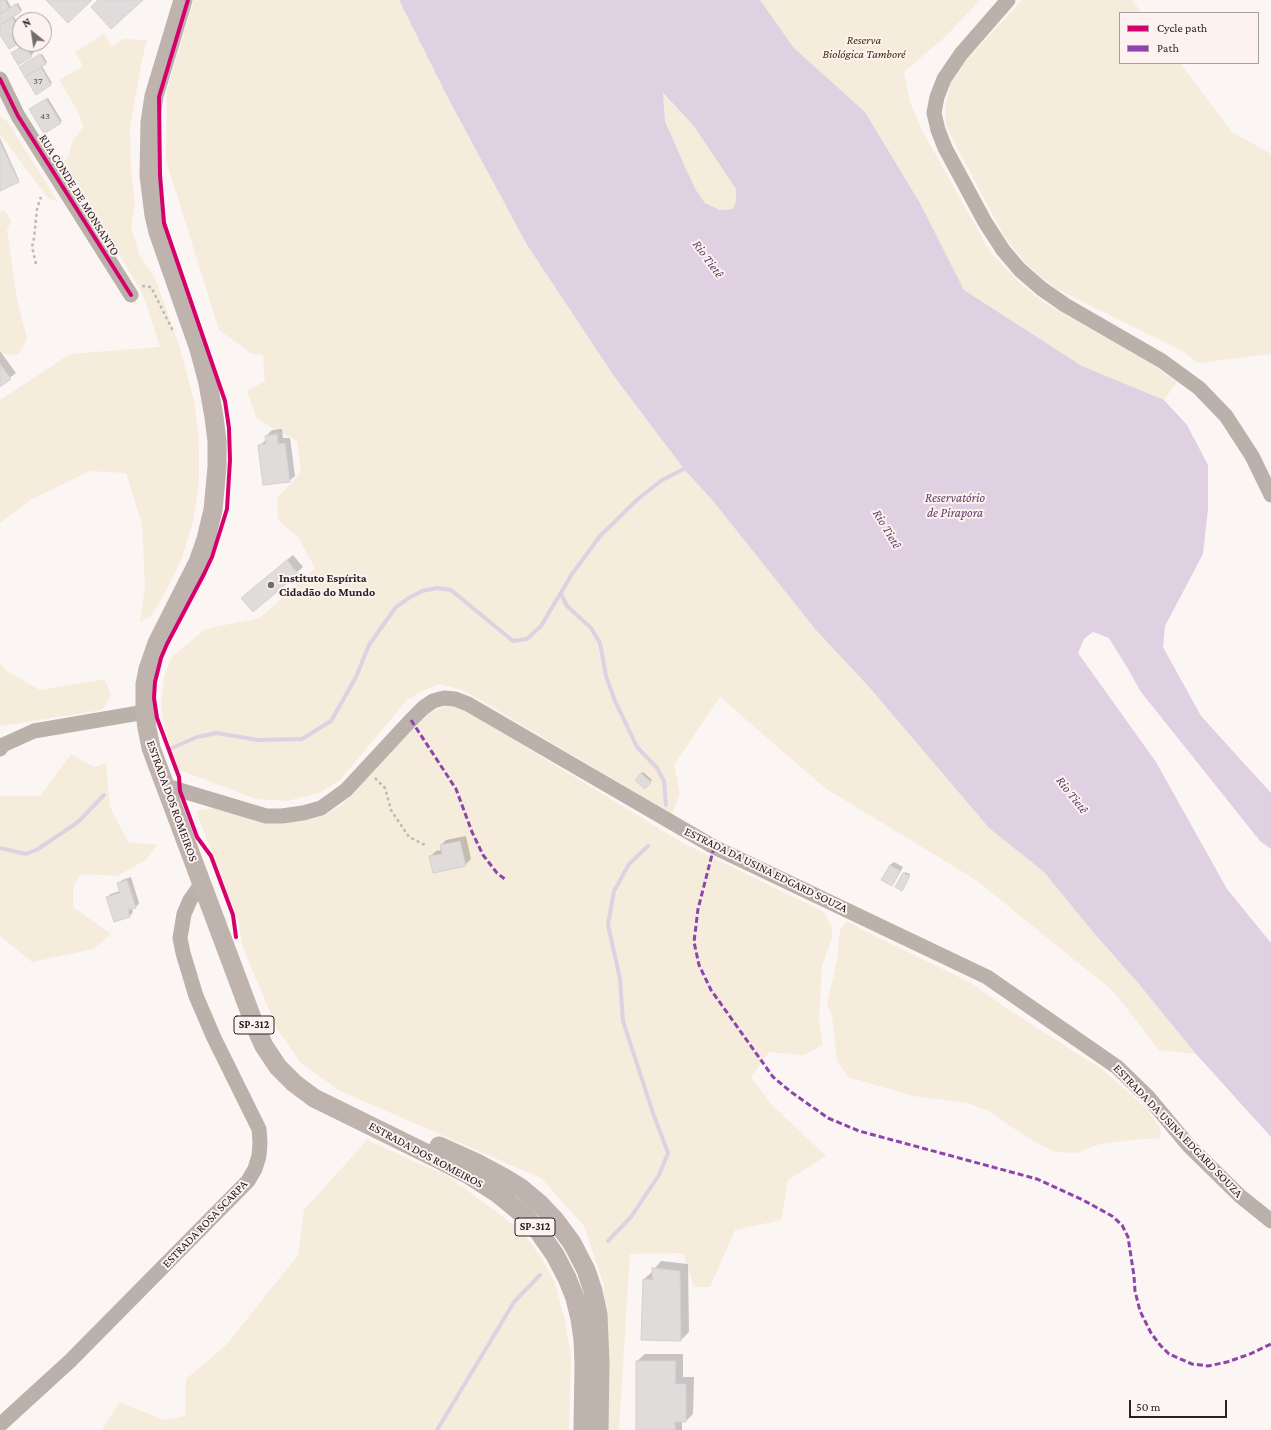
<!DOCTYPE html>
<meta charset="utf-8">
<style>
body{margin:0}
#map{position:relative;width:1271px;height:1430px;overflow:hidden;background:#fbf5f4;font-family:"Crimson Pro",serif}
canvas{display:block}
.legend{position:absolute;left:1119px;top:12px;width:140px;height:52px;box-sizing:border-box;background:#fef2f1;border:1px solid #a89f9e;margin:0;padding:5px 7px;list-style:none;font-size:12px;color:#272222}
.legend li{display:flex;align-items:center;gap:8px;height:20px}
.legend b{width:20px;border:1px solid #a89f9e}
.north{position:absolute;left:12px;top:12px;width:40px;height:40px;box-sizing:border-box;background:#fef2f1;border:1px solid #a89f9e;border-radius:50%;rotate:330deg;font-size:11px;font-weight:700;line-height:16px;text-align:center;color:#272222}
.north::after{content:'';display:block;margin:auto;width:14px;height:18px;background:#716c6c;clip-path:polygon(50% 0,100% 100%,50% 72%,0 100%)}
.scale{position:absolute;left:1129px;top:1400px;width:98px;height:18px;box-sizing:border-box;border:2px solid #272222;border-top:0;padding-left:5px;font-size:12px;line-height:14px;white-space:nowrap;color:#272222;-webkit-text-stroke:3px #fef2f1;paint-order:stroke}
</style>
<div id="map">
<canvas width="1271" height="1430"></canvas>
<ul class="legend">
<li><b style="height:5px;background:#d6006c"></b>Cycle path</li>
<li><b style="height:5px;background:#8e44ad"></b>Path</li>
</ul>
<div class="north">N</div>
<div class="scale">50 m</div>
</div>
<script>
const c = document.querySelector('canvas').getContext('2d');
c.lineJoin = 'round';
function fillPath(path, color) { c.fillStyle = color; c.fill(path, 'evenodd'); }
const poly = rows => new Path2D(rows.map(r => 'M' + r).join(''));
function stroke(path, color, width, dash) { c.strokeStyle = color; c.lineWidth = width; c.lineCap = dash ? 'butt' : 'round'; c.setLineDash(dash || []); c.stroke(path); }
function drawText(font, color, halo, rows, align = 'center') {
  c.font = font + ' "Crimson Pro",serif'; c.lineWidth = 4; c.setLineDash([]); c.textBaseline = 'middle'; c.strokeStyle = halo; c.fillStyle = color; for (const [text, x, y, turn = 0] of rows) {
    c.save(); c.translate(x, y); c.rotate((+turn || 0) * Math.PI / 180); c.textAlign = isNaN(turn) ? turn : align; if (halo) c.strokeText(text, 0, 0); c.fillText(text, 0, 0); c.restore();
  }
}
fillPath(poly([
 [194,0,399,0,449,100,527,245,616,379,684,469,713,501,817,630,870,688,989,828,1044,872,1093,932,1138,983,1196,1054,1159,1050,1113,991,976,880,825,788,720,697,674,765,680,793,672,814,465,691,440,684,422,691,407,700,340,780,319,793,287,801,256,799,177,769,163,722,161,703,164,677,172,657,205,629,260,618,315,568,298,537,278,520,277,498,301,472,297,441,257,419,247,391,265,381,263,355,250,353,219,330,166,160,167,90],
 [760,0,980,0,946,36,904,72,910,102,922,130,990,252,1020,283,1043,302,1148,362,1177,382,1164,400,1082,366,964,290,920,203,865,112,794,48],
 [1022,0,1132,0,1142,13,1120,13,1120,63,1180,63,1232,132,1271,154,1271,354,1198,363,1184,352,1057,289,1029,267,1004,236,946,126,945,106,951,83,966,61],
 [104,34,112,47,124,39,147,40,142,60,130,128,131,172,135,203,131,227,140,256,155,278,179,345,194,400,199,442,199,483,193,521,182,558,164,595,151,616,140,622,145,586,142,524,126,473,90,471,30,500,0,523,0,400,70,354,160,347,142,292,62,162,68,157,72,142,83,127,78,111,59,80,83,66,75,52],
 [662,93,693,125,736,189,736,201,733,209,720,210,705,203,696,190,685,167,665,121],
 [0,116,8,122,58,202,48,198,0,134],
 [5,211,11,221,7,230,17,300,27,339,18,355,0,353,0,212],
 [0,664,8,672,40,690,105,679,111,696,102,710,0,726],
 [446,706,458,706,683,843,824,912,832,928,832,938,822,966,819,1021,823,1045,804,1055,769,1052,751,1077,772,1105,826,1156,788,1180,781,1220,735,1230,710,1287,694,1287,683,1253,630,1254,619,1430,606,1430,604,1285,584,1226,541,1178,340,1091,301,1063,277,1029,242,945,239,924,196,811,215,808,266,823,303,821,326,814,342,805,426,714],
 [71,754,94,767,106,763,110,807,128,842,157,845,146,860,117,876,81,874,73,888,73,907,111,934,93,949,32,962,0,936,0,796,40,796],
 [847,921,865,931,971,983,1006,1008,1103,1070,1145,1107,1161,1129,1160,1138,1130,1140,1100,1144,1076,1153,1055,1152,1028,1138,987,1110,967,1103,913,1096,848,1077,837,1061,832,1016,827,1004,837,961,840,930],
 [367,1140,449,1177,522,1231,542,1259,555,1283,565,1321,571,1358,569,1430,102,1430,120,1402,164,1420,185,1416,186,1379,227,1344,298,1255,304,1210]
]), '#f5ecdc');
fillPath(poly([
 [399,0,760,0,794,48,865,112,920,203,964,290,1082,366,1164,400,1187,425,1208,465,1208,509,1203,554,1165,626,1163,647,1201,716,1271,793,1271,849,1260,841,1141,692,1128,669,1109,638,1093,632,1084,639,1078,653,1156,762,1227,889,1271,943,1271,1137,1196,1054,1138,983,1093,932,1044,872,989,828,870,688,816,630,713,501,684,469,616,379,527,245,449,100],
 [663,93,693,125,736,189,736,201,733,209,720,210,705,203,696,190,685,167,665,121]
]), '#e0d1e2');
fillPath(poly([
 [0,0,7,0,11,7,18,3,22,10,13,16,17,21,14,24,20,33,20,42,0,33],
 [25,44,29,44,34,52,31,56,12,53],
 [42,54,47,62,42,66,52,83,36,93,22,66],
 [48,98,62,121,44,132,32,108],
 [0,138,19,180,0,189],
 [0,351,16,373,0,385],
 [282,429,283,438,290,438,295,476,289,481,259,446,266,440,266,436,272,430],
 [293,555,303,567,253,610,248,593],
 [643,772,652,780,645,788,636,780],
 [466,836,471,859,465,865,430,857,436,851,442,850,441,845,446,840],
 [894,862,903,867,895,881,892,885,890,865],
 [905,872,910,874,902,890,897,887],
 [131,877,139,903,136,907,132,908,133,912,130,916,114,921,107,898,110,894,120,891,118,884,122,880],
 [661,1261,688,1264,689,1332,681,1340,644,1279,652,1272,654,1272,654,1269],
 [645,1354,683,1354,683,1377,694,1377,693,1414,686,1421,682,1421,682,1430,637,1430,637,1361]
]), '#0003');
stroke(poly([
 [561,594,567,606,591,628,600,643,606,676,615,701,637,747,657,768,664,781,666,805],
 [172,748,197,737,217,733,258,740,302,739,331,721,356,677,369,645,396,607,409,598,422,591,437,588,451,590,513,641,527,639,541,626,572,574,600,536,639,498,662,480,684,469,688,466],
 [0,848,26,854,38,849,78,822,104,795],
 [608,1241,631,1217,659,1175,668,1153,653,1113,623,1021,620,979,608,925,614,891,629,864,648,846],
 [437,1430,514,1302,540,1275]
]), '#e0d1e2', 4);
const building = poly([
 [0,0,5,0,9,8,0,14,0,0],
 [46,0,92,0,68,23,46,0],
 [98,0,143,0,111,29,91,7,98,0],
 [16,4,21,12,0,25,0,14,16,4],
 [12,17,16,24,13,26,20,37,20,43,9,49,0,35,0,25,12,17],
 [24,45,32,57,18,65,11,53,24,45],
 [40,54,46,64,25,77,19,67,40,54],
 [41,67,51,85,36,95,25,77,41,67],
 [46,99,61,123,44,134,29,109,46,99],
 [0,142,19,182,0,191,0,142],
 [0,364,11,379,0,387,0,364],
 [277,434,278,444,285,443,290,482,263,485,258,445,266,444,265,436,277,434],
 [287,560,298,574,253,612,241,598,287,560],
 [641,773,651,782,645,789,635,780,641,773],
 [460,841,466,866,433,873,429,856,442,854,440,845,460,841],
 [890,865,900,871,892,886,881,880,890,865],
 [903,873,910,876,902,891,895,887,903,873],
 [127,880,136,908,128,910,130,917,114,922,106,897,120,893,117,883,127,880],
 [652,1268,680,1271,681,1341,641,1340,643,1279,653,1280,652,1268],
 [636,1361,676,1361,675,1384,686,1384,686,1422,675,1422,675,1430,636,1430,636,1361]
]);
fillPath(building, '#e0dcdc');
stroke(building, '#d5d0d1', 1);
stroke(poly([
 [36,264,32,247,34,238,37,209,41,197],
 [142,286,151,287,172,329,176,330],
 [375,778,385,788,391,810,409,837,425,845],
 [208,851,211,856,233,915,234,921]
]), '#bfb9b4', 2.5, [3, 3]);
stroke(poly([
 [1008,0,961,54,944,79,937,97,934,113,938,130,945,148,985,222,1003,250,1020,270,1042,289,1065,305,1162,361,1199,388,1226,416,1252,456,1271,495],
 [0,79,18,116,131,295],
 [0,749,3,745,34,731,145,712],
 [166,786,266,816,282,816,303,813,321,808,346,790,411,720,423,708,433,701,444,698,455,699,468,704,714,847,987,977,1117,1067,1149,1098,1189,1146,1240,1196,1271,1221],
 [0,1425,70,1361,248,1181,255,1169,259,1156,260,1143,259,1129,214,1038,196,996,183,953,180,938,184,914,190,900,202,883]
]), '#bab1ab', 15);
stroke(poly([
 [183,0,154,96,150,122,149,175,154,215,158,232,199,349,208,383,214,417,217,441,217,467,213,510,206,539,198,562,157,643,148,669,145,684,145,712,147,728,151,748,255,1026,264,1046,278,1067,294,1083,314,1098,440,1160,469,1175,497,1193,526,1217,539,1232,555,1255,567,1278,575,1298,580,1319,583,1339,584,1363,583,1430],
 [439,1146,479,1164,505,1178,521,1188,540,1204,555,1220,572,1243,586,1270,593,1291,598,1315,600,1362,599,1430]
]), '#beb3ad', 19);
stroke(poly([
 [411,720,456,789,472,832,483,855,497,873,506,880],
 [714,847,698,909,694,942,699,965,711,990,773,1077,791,1092,828,1118,859,1131,1037,1179,1083,1200,1112,1216,1122,1225,1128,1237,1134,1276,1135,1291,1140,1311,1151,1333,1160,1345,1169,1354,1192,1364,1208,1366,1227,1362,1250,1354,1271,1344]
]), '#8e44ad', 3, [6, 3]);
stroke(poly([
 [188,0,159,97,160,175,164,223,225,401,229,428,230,460,227,509,212,557,204,574,167,644,161,658,155,682,154,698,157,718,179,777,180,791,197,837,211,856,233,915,236,937],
 [0,79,18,116,131,295]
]), '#d6006c', 4);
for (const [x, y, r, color] of [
 [271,585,4,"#716c6c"]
]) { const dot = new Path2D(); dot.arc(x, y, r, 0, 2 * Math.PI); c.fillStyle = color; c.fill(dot); stroke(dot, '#fef2f1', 1.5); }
drawText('10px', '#575252', null, [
 ["37",38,81],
 ["43",45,116]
]);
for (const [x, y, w] of [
 [254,1025,40],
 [535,1227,40]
]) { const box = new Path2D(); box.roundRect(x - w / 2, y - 9, w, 18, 3); c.fillStyle = '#fef2f1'; c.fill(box); stroke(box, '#272222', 1); }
drawText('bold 11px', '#272222', null, [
 ["SP-312",254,1025],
 ["SP-312",535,1227]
]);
drawText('italic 12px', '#3a2d04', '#fef2f1', [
 ["Reserva",864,40],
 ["Biológica Tamboré",864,54]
]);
drawText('12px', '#272222', '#fef2f1', [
 ["RUA CONDE DE MONSANTO",79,195,58],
 ["ESTRADA DOS ROMEIROS",172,801,70],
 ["ESTRADA DA USINA EDGARD SOUZA",766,870,26],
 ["ESTRADA DA USINA EDGARD SOUZA",1178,1131,46],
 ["ESTRADA DOS ROMEIROS",426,1155,28],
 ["ESTRADA ROSA SCARPA",205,1224,-46]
]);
drawText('bold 12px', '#272222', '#fef2f1', [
 ["Instituto Espírita",279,578],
 ["Cidadão do Mundo",279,592]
], 'left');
drawText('italic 13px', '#5d3e65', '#fef2f1', [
 ["Rio Tietê",708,259,54],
 ["Reservatório",955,498],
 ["de Pirapora",955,513],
 ["Rio Tietê",887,529,59],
 ["Rio Tietê",1072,795,52]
]);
</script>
